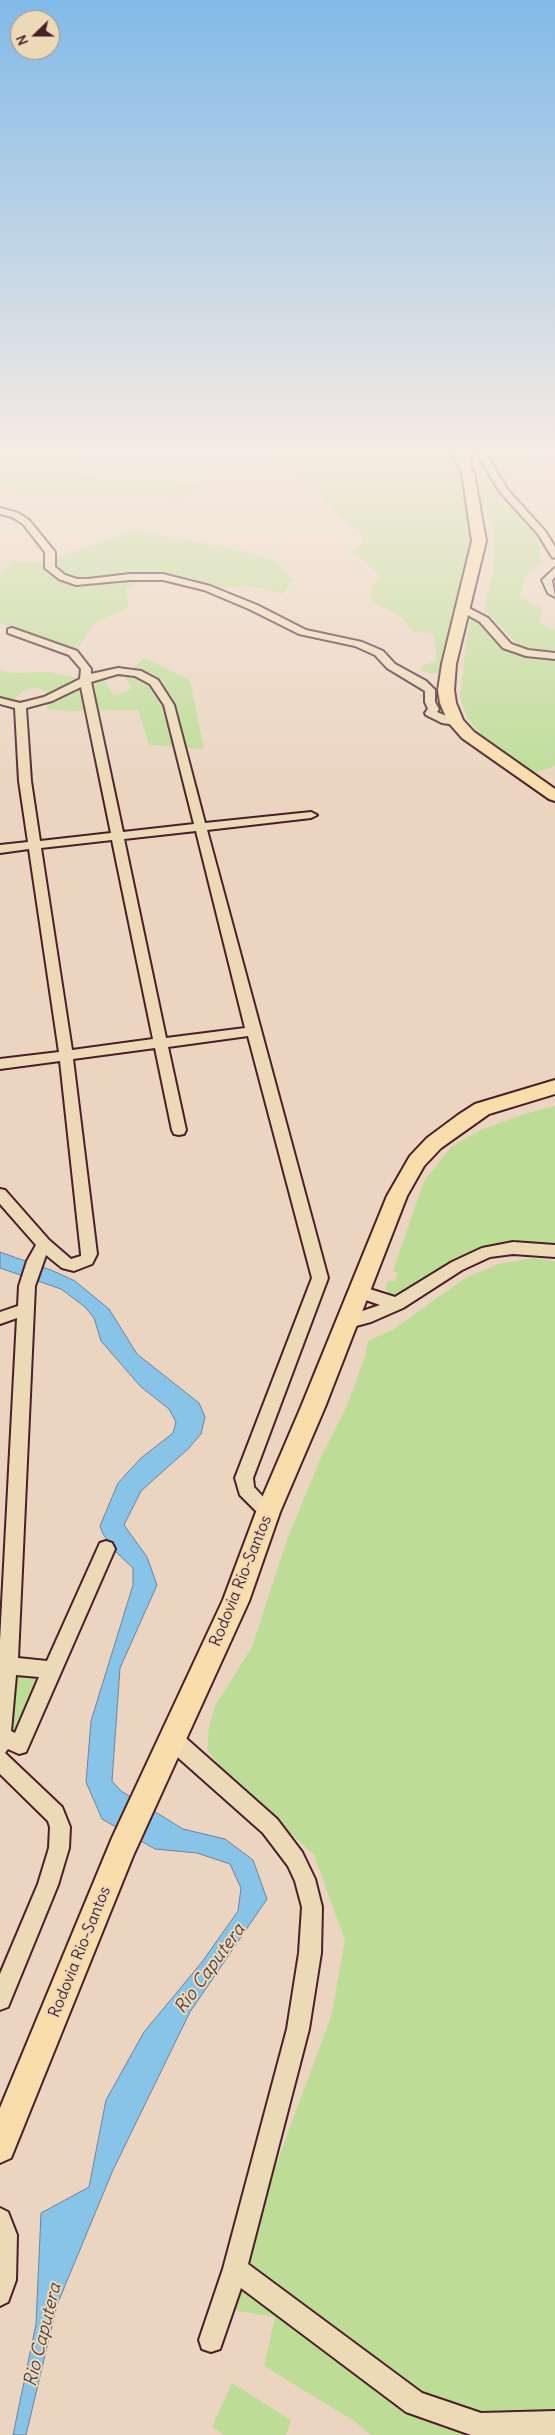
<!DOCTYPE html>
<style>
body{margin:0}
#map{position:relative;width:555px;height:2435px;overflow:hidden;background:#ebd5c1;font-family:Delius,sans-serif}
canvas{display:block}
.north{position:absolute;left:10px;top:10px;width:50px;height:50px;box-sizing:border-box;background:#ecdab7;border:1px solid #ab8f7f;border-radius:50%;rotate:248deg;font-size:14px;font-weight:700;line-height:20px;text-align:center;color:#4a1f2b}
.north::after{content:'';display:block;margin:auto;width:18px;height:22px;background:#4a1f2b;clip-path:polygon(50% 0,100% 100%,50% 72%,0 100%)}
</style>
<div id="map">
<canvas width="555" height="2435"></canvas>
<div class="north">N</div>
</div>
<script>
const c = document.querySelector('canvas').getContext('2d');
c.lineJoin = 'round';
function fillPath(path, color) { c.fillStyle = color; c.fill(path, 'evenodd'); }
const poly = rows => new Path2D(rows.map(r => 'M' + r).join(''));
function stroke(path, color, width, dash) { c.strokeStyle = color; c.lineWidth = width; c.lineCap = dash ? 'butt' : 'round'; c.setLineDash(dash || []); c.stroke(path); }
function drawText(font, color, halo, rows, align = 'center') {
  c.font = font + ' Delius,sans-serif'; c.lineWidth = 4; c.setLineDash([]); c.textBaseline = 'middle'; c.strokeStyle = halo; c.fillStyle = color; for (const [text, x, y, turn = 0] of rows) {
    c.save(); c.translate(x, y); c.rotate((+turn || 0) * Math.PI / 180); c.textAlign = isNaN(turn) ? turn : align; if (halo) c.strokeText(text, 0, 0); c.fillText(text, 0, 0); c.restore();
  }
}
fillPath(poly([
 [0,450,53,450,87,477,140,482,158,478,204,488,178,499,142,495,23,497,0,484],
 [271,450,337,450,344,454,363,450,450,450,464,483,474,540,446,669,438,673,431,674,420,670,424,665,437,661,433,633,414,632,401,617,371,601,371,587,380,576,360,558,350,552,363,543,361,533,336,514,315,491,312,483,292,472,287,464],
 [478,450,506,450,521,453,529,468,515,475,491,480,500,500,517,513,539,540,541,563,524,578,520,597,542,609,539,623,555,630,555,650,522,649,484,609,493,573,494,532,481,499,477,456],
 [134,530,239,550,275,560,293,580,282,594,250,586,219,587,157,572,126,589,129,608,95,622,78,649,0,623,0,575,13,561,44,563],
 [473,616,478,617,512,652,528,657,555,659,555,766,534,773,487,741,467,718,460,697,469,620],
 [145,658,190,680,204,749,149,745,138,710,72,711,46,709,52,694,35,687,22,692,12,701,0,699,0,670,12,673,46,672,78,678,77,682,103,678,113,695,132,690,124,674],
 [555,1106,555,1246,492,1245,396,1300,388,1293,386,1288,388,1281,395,1281,398,1273,393,1271,424,1181,452,1146,481,1130,524,1114],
 [532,1258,555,1261,555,2435,371,2435,354,2421,264,2366,275,2317,225,2309,258,2213,331,2017,345,1940,314,1855,231,1779,207,1750,209,1727,215,1706,252,1647,288,1537,322,1455,346,1408,365,1357,368,1341,394,1329,465,1278,498,1264],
 [12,1668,48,1672,18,1741,5,1735],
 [232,2383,291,2420,286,2435,224,2435,212,2427]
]), '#bddd96');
const water = poly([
 [0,1252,51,1270,75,1281,109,1309,137,1354,199,1403,205,1417,201,1434,189,1448,141,1491,124,1525,147,1557,157,1585,120,1668,112,1781,121,1791,183,1829,225,1839,253,1860,267,1899,190,2012,113,2170,57,2305,26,2435,13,2435,36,2324,41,2213,89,2187,106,2100,144,2032,202,1962,238,1911,241,1888,230,1864,197,1853,155,1849,102,1819,86,1782,91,1721,133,1585,133,1568,116,1552,103,1534,100,1526,118,1483,141,1458,173,1433,176,1422,169,1409,141,1387,101,1341,94,1318,85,1307,61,1289,0,1268,0,1252]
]);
fillPath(water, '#87c4e7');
stroke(water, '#6f829c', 1);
const minor = poly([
 [463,450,471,450,471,475,464,473,463,450],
 [475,450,484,450,507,489,545,531,555,547,555,558,552,557,538,534,500,492,475,450],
 [0,508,18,513,29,520,55,552,55,567,65,575,77,579,88,579,130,574,163,574,210,586,257,605,306,630,362,642,383,651,395,664,426,681,435,690,435,702,439,709,437,712,461,722,456,725,442,723,426,715,425,713,428,709,425,702,425,691,387,668,375,655,355,646,299,634,249,609,204,590,163,580,130,580,76,585,59,579,45,568,45,552,23,524,12,517,0,514,0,508],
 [555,568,555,577,552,580,555,597,548,593,542,580,555,568],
 [463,605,488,618,511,644,528,650,555,653,555,659,526,656,503,648,480,622,459,610,458,608,463,605],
 [12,628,77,651,91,669,91,674,118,668,141,671,158,680,174,705,205,823,311,812,317,815,311,818,207,830,328,1278,253,1478,254,1487,277,1512,274,1517,268,1520,262,1517,240,1495,235,1478,312,1278,248,1036,168,1047,186,1130,184,1134,179,1135,174,1134,172,1130,155,1048,73,1059,97,1254,92,1264,74,1271,62,1268,46,1255,35,1286,18,1658,47,1661,100,1543,106,1541,112,1543,115,1549,26,1752,19,1754,8,1749,5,1753,62,1807,70,1827,69,1848,58,1885,8,2007,0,2010,0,1974,38,1884,49,1848,50,1827,48,1821,0,1774,0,1641,17,1318,0,1324,0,1312,18,1306,19,1286,27,1261,36,1245,0,1204,0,1189,5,1190,49,1240,71,1259,81,1256,81,1254,60,1061,0,1069,0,1059,59,1052,29,849,0,853,0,845,28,842,19,781,15,708,0,704,0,698,20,703,44,697,80,679,81,669,69,655,8,633,8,629,12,628],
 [118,674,135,676,150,684,164,705,194,824,123,832,91,682,118,674],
 [81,687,111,833,40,841,31,781,26,708,52,701,81,687],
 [196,831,245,1028,166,1038,124,839,196,831],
 [112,840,153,1039,72,1050,41,848,112,840],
 [16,1675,39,1677,15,1733,11,1731,16,1675],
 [513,1242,555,1245,555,1257,513,1254,490,1257,462,1270,403,1308,371,1322,345,1329,339,1327,337,1323,339,1319,380,1305,354,1296,352,1292,354,1288,360,1286,395,1297,452,1262,482,1248,513,1242],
 [172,1730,179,1732,277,1819,302,1852,315,1879,322,1907,321,1953,309,2029,248,2264,422,2393,481,2413,555,2411,555,2435,471,2435,406,2412,241,2288,220,2349,211,2352,202,2349,199,2340,223,2269,287,2029,299,1953,302,1907,295,1881,288,1866,263,1833,165,1746,162,1739,165,1732,172,1730],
 [0,2208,8,2212,17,2235,16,2280,8,2302,0,2306,0,2208]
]);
const highway = poly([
 [450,450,462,450,474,473,486,541,456,664,454,690,456,703,463,720,474,732,555,789,555,801,549,799,462,738,448,722,440,703,438,690,442,664,472,541,462,473,450,450],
 [555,1080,555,1094,489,1114,441,1148,424,1166,407,1196,325,1407,280,1512,249,1601,133,1856,11,2158,0,2163,0,2108,112,1838,223,1600,256,1512,301,1407,387,1196,410,1156,427,1138,458,1115,475,1104,555,1080]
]);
stroke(minor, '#4a1f2b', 4);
stroke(highway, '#4a1f2b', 4);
fillPath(minor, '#ecdab7');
fillPath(highway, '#f9ddab');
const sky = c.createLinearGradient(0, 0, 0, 791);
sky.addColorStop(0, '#81bae8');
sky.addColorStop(0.57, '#f6ece3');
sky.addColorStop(1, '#f6ece300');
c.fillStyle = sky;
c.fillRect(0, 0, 555, 791);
drawText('16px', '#4a1f2b', '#ecdab7', [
 ["Rodovia Rio-Santos",241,1581,-68],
 ["Rodovia Rio-Santos",80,1952,-68]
]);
drawText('italic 18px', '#564051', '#ecdab7', [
 ["Rio Caputera",210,1969,-54],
 ["Rio Caputera",43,2335,-76]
]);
</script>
